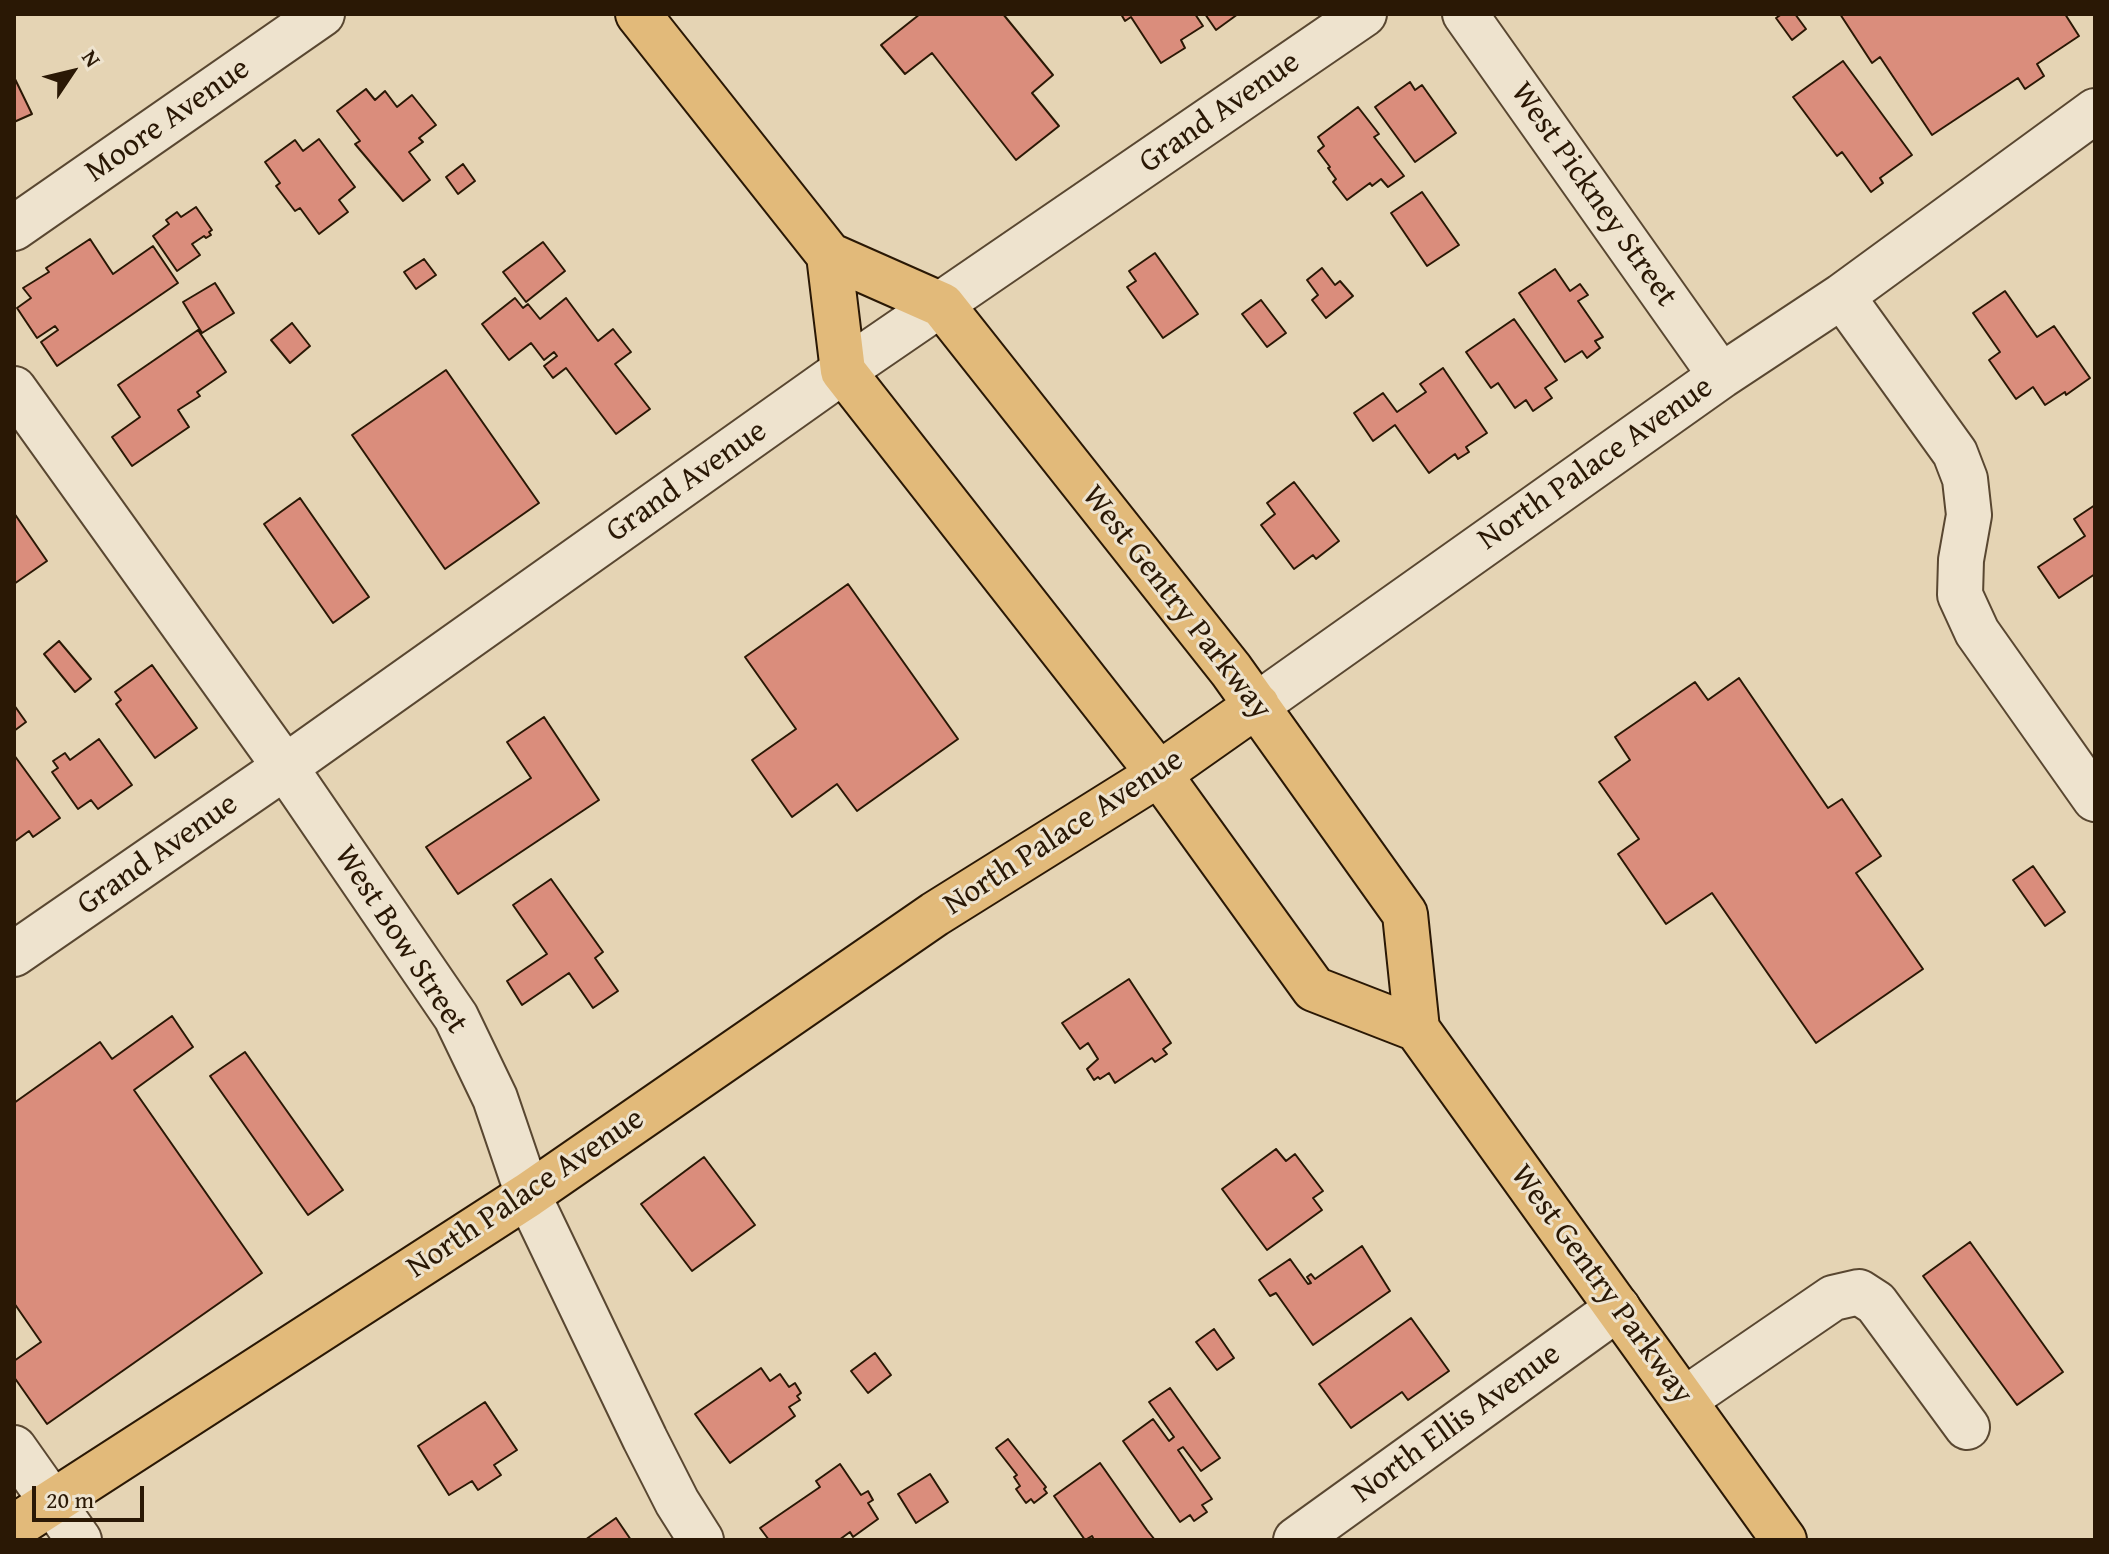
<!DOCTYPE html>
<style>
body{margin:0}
#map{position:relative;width:2109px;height:1554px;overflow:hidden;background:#e5d4b4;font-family:"Gentium Book Plus",serif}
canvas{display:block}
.frame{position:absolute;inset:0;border:16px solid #2a1805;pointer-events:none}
.north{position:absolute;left:32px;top:32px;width:80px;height:80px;-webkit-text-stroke:6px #eee3ce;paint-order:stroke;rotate:55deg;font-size:22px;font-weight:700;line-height:32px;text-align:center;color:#2a1805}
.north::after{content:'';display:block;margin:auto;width:28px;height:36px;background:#2a1805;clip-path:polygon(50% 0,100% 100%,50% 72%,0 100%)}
.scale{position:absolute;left:32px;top:1486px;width:112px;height:36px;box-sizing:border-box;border:4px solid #2a1805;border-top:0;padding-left:10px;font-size:24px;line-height:28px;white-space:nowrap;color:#2a1805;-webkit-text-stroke:6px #eee3ce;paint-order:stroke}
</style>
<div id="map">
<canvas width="2109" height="1554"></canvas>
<div class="frame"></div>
<div class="north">N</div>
<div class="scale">20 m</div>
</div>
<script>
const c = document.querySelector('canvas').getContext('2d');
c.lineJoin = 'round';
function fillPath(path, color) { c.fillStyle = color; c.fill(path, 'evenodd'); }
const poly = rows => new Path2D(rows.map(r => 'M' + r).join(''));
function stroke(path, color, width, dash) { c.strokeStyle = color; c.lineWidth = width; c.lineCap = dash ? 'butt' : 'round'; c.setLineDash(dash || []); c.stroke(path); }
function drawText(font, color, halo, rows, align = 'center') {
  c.font = font + ' "Gentium Book Plus",serif'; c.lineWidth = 6; c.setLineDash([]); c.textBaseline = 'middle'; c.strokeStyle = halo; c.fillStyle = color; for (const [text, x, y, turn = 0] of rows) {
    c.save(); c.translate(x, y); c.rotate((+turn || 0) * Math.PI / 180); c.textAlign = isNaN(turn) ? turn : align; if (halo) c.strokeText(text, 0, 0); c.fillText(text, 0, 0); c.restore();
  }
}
const building = poly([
 [920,14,1003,14,1053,75,1032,93,1059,126,1016,160,932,53,905,74,881,45,920,14],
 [1121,14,1195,14,1203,26,1181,40,1185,48,1161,63,1131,17,1125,21,1121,14],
 [1205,14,1238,14,1216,30,1205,14],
 [1782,14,1795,14,1806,29,1792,40,1776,18,1782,14],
 [1840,14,2065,14,2079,36,2037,64,2044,76,2025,89,2018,78,1932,135,1880,57,1872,63,1840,14],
 [1843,61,1912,155,1880,178,1883,183,1871,192,1842,152,1837,156,1793,97,1843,61],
 [14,77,32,114,14,122,14,77],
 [1410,82,1415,90,1422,85,1456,133,1415,162,1375,107,1410,82],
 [366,89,375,100,385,91,397,107,412,95,436,125,419,138,423,142,409,152,430,180,403,201,355,144,360,141,337,111,366,89],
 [1358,107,1379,134,1374,137,1404,176,1388,187,1381,179,1372,186,1370,183,1347,200,1333,182,1336,179,1328,168,1330,167,1318,151,1324,146,1318,137,1358,107],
 [319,139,355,187,339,200,348,212,319,234,300,208,295,211,276,186,280,183,265,162,295,140,303,151,319,139],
 [463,164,475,181,458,194,446,177,463,164],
 [1422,192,1459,245,1427,266,1391,213,1422,192],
 [196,207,212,230,209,232,211,235,206,238,204,236,192,244,200,255,177,271,153,236,169,224,166,220,177,212,181,217,196,207],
 [90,239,113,274,153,246,178,283,57,366,41,342,58,330,55,326,37,338,17,308,31,298,23,288,49,272,46,268,90,239],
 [543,242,565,271,526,302,503,272,543,242],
 [1155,253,1198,314,1163,338,1127,287,1136,281,1129,271,1155,253],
 [424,259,436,275,416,289,404,272,424,259],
 [1322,268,1335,285,1340,281,1353,296,1326,318,1312,300,1318,295,1307,280,1322,268],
 [1555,269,1570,291,1580,284,1588,295,1578,301,1603,337,1595,341,1600,348,1587,358,1582,351,1565,362,1519,293,1555,269],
 [215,283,234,313,202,333,183,302,215,283],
 [2005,291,2037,337,2054,326,2090,378,2066,395,2065,392,2045,405,2033,387,2016,399,1989,360,2000,352,1973,313,2005,291],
 [515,298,523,308,528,304,540,319,566,298,598,341,613,329,631,352,615,364,650,409,616,434,566,368,553,378,544,366,557,356,554,352,544,360,531,343,509,360,482,324,515,298],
 [1261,300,1286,333,1267,347,1242,314,1261,300],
 [1514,319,1557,380,1545,388,1552,398,1533,411,1526,400,1515,408,1498,383,1491,388,1466,352,1514,319],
 [292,323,310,346,290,363,271,340,292,323],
 [198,330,226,372,197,392,200,396,178,410,189,427,132,466,112,437,140,417,118,385,198,330],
 [1443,368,1487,433,1466,447,1469,452,1458,459,1455,454,1429,473,1395,425,1373,441,1354,413,1383,393,1397,412,1426,392,1420,384,1443,368],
 [446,370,539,503,445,569,352,435,446,370],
 [1294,482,1339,541,1316,559,1313,555,1294,569,1261,525,1275,514,1267,503,1294,482],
 [300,498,369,597,333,623,264,524,300,498],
 [2095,505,2095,574,2059,598,2038,567,2085,536,2074,519,2095,505],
 [14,513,47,561,14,584,14,513],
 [848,584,958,739,857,811,837,784,792,817,752,760,796,729,745,657,848,584],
 [59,641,91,679,75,692,44,654,59,641],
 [152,665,197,728,155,758,116,704,121,700,115,692,152,665],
 [1739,678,1828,808,1842,799,1881,856,1856,873,1923,969,1816,1043,1712,893,1666,924,1618,854,1639,839,1599,782,1630,760,1615,737,1695,682,1708,700,1739,678],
 [14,705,26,722,14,731,14,705],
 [544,717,599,800,458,894,426,847,531,778,507,742,544,717],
 [99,739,132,785,98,809,91,800,78,809,52,772,58,768,53,761,65,753,70,760,99,739],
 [14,755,60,818,33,837,29,831,14,842,14,755],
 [2033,866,2065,912,2045,926,2013,880,2033,866],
 [551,879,603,952,595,958,618,991,593,1008,569,973,522,1005,507,981,547,954,513,905,551,879],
 [1129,979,1171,1043,1163,1049,1167,1054,1155,1062,1152,1058,1115,1083,1109,1073,1100,1079,1098,1077,1094,1080,1087,1069,1098,1059,1088,1043,1080,1049,1062,1023,1129,979],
 [172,1016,193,1047,134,1090,262,1273,47,1424,14,1377,14,1361,41,1342,14,1303,14,1103,100,1042,112,1059,172,1016],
 [245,1052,343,1190,308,1215,210,1076,245,1052],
 [1276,1149,1286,1161,1295,1154,1323,1191,1313,1198,1322,1210,1267,1250,1222,1189,1276,1149],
 [704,1157,755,1225,692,1271,641,1204,704,1157],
 [1970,1242,2063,1372,2017,1405,1923,1276,1970,1242],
 [1362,1246,1390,1291,1313,1345,1276,1293,1270,1296,1259,1280,1290,1259,1308,1284,1311,1283,1307,1277,1311,1274,1315,1279,1362,1246],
 [1411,1318,1449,1371,1408,1400,1402,1392,1351,1428,1319,1384,1411,1318],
 [1214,1329,1234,1358,1217,1370,1196,1342,1214,1329],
 [875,1353,891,1375,868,1393,851,1371,875,1353],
 [761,1368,770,1381,780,1374,789,1387,795,1383,801,1393,797,1396,800,1400,789,1407,795,1416,730,1463,695,1414,761,1368],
 [1170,1388,1220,1458,1201,1471,1183,1447,1178,1450,1212,1499,1202,1505,1207,1512,1194,1521,1190,1515,1180,1522,1123,1441,1153,1419,1169,1441,1174,1437,1149,1402,1170,1388],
 [485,1402,517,1450,494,1465,501,1475,478,1490,472,1481,449,1495,418,1446,485,1402],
 [1008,1439,1046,1487,1044,1489,1047,1493,1034,1503,1031,1499,1026,1503,1016,1489,1020,1486,1014,1477,1017,1475,996,1448,1008,1439],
 [1100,1463,1147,1530,1155,1540,1094,1540,1092,1536,1085,1540,1054,1496,1100,1463],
 [840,1464,861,1495,868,1491,873,1500,868,1503,878,1519,853,1537,850,1532,839,1540,769,1540,760,1528,820,1487,816,1481,840,1464],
 [930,1474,948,1502,916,1523,898,1494,930,1474],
 [616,1518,631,1540,585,1540,616,1518]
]);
fillPath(building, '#da8d7c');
stroke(building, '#2a1805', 2);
const minor = poly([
 [1465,14,1721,376],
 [14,228,322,14],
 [1842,296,1955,453,1965,479,1969,515,1961,560,1960,595,1977,632,2095,799],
 [14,389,285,767,456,1017,495,1098,528,1195,645,1439,677,1502,701,1540],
 [1257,705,1721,376,1842,296,2095,111],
 [14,954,285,767,843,371,1364,14],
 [1684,1400,1833,1298,1859,1292,1876,1303,1967,1427],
 [14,1448,79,1540],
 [1296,1540,1618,1308]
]);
const major = poly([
 [638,14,829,255,942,305,1231,670,1405,914,1417,1029,1784,1540],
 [829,255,843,371,1159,774,1314,989,1417,1029],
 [14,1527,528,1195,935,914,1159,774,1257,705]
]);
stroke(minor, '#594731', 48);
stroke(major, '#2a1805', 48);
stroke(minor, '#eee3ce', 44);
stroke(major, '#e2ba7a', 44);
drawText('32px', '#2a1805', '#eee3ce', [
 ["Grand Avenue",1220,113,-35],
 ["Moore Avenue",168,121,-35],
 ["West Pickney Street",1593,195,55],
 ["North Palace Avenue",1596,464,-35],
 ["Grand Avenue",687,482,-35],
 ["West Gentry Parkway",1176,603,52],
 ["North Palace Avenue",1064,833,-33],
 ["Grand Avenue",158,855,-35],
 ["West Bow Street",400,940,57],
 ["North Palace Avenue",526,1194,-34],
 ["West Gentry Parkway",1601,1285,54],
 ["North Ellis Avenue",1457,1424,-36]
]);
</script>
